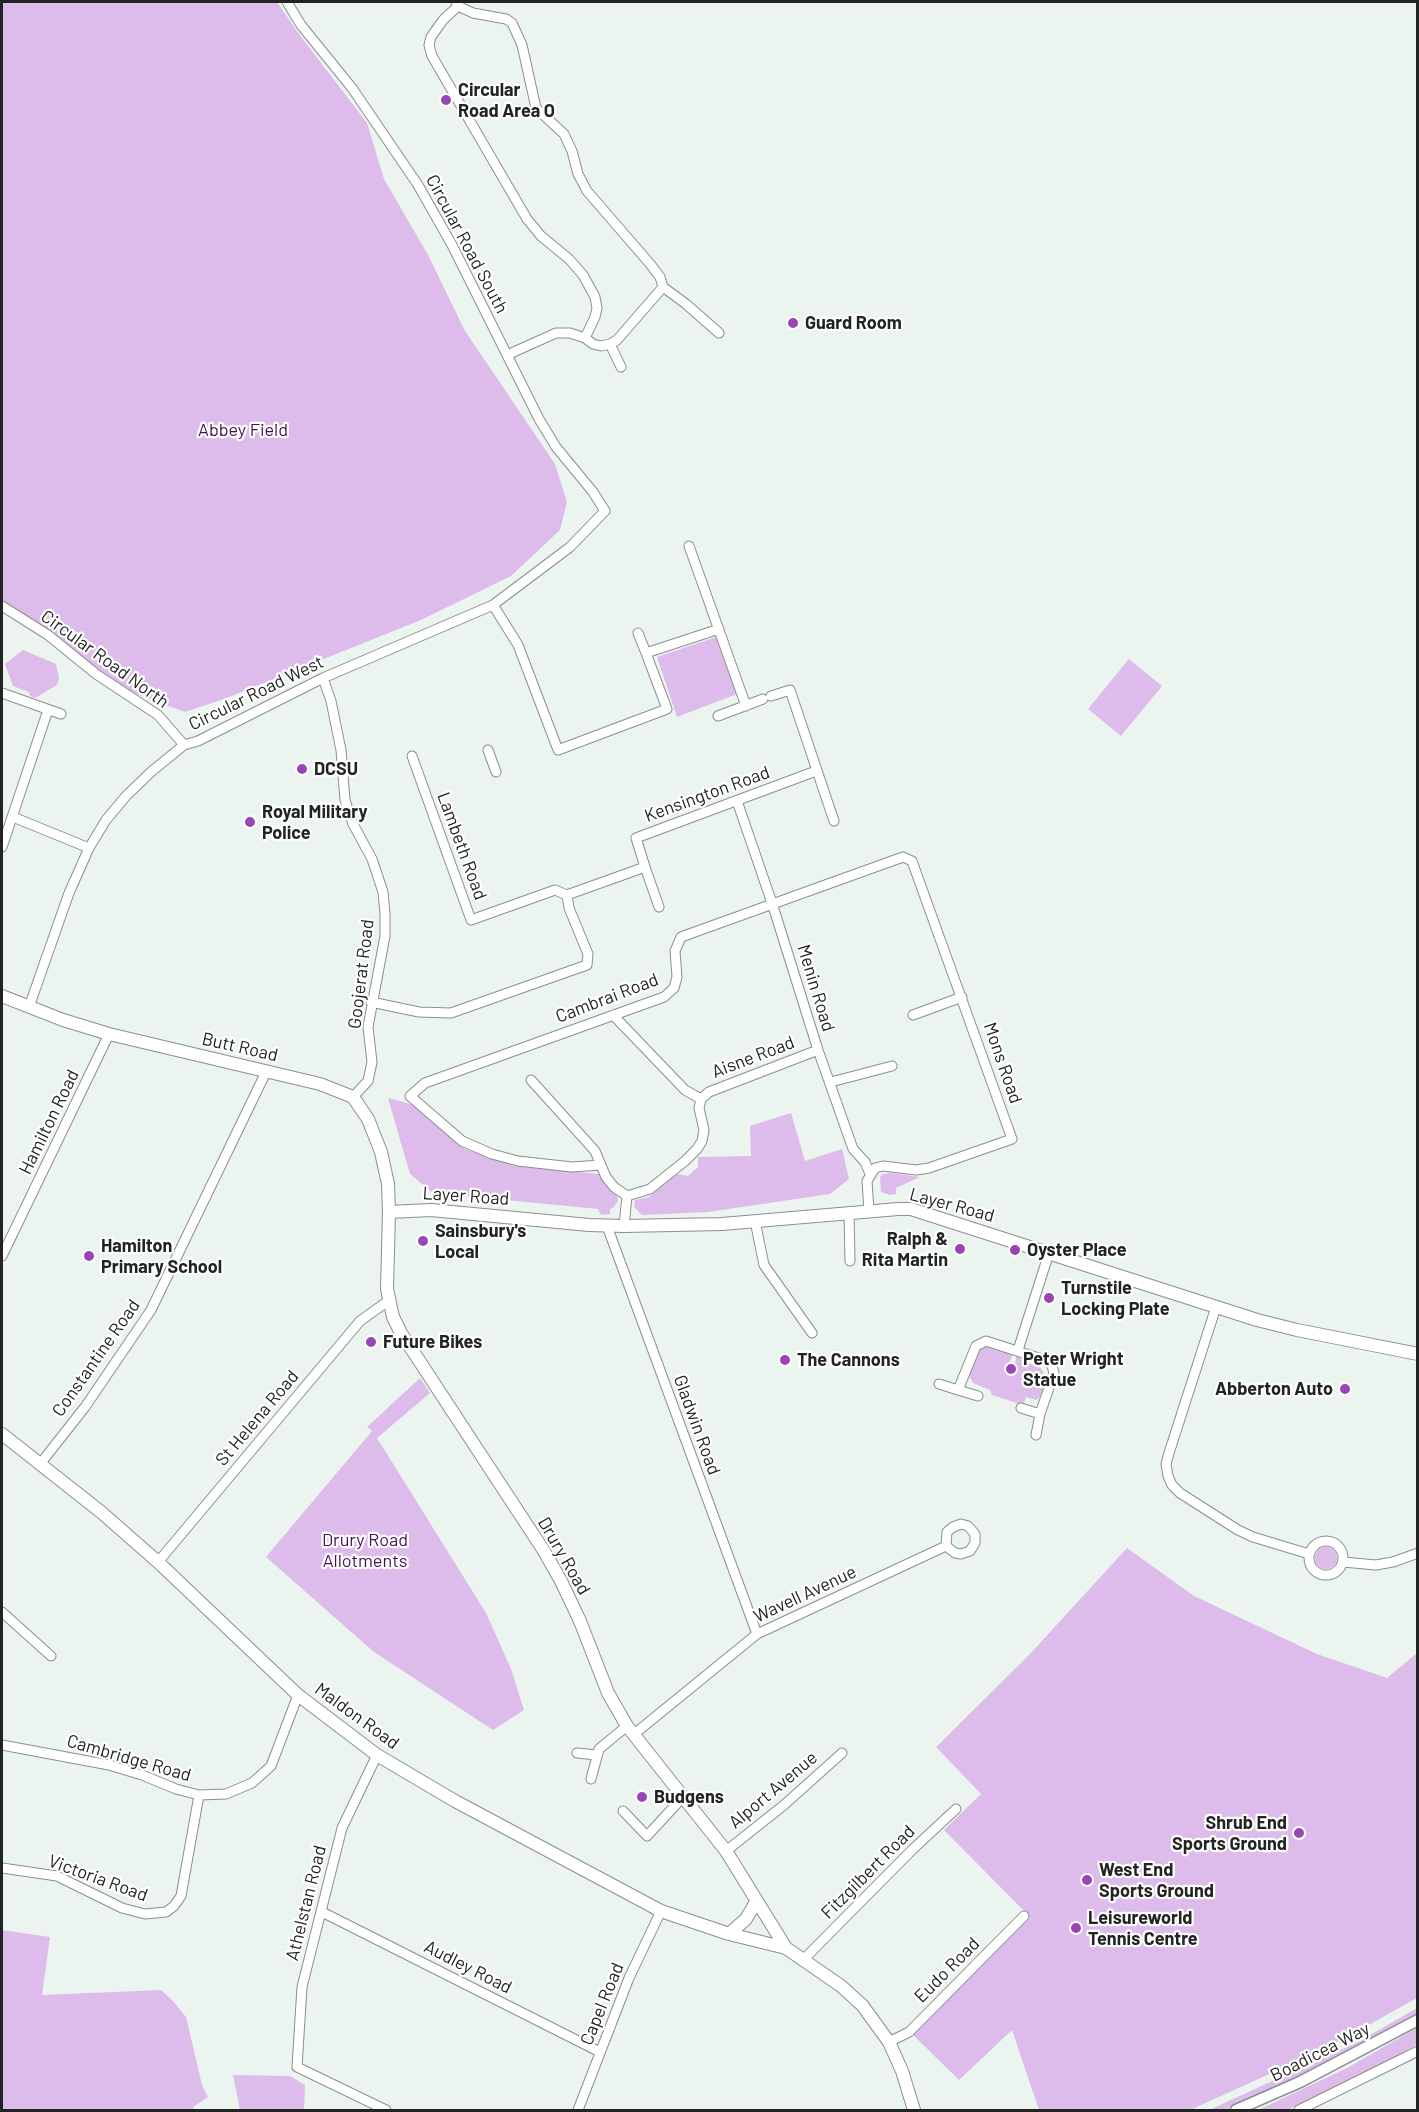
<!DOCTYPE html>
<style>
body{margin:0}
#map{position:relative;width:1419px;height:2112px;overflow:hidden;background:#ecf4f0;font-family:Barlow,sans-serif}
canvas{display:block}
.frame{position:absolute;inset:0;border:3px solid #222423;pointer-events:none}
</style>
<div id="map">
<canvas width="1419" height="2112"></canvas>
<div class="frame"></div>
</div>
<script>
const c = document.querySelector('canvas').getContext('2d');
c.lineJoin = 'round';
function fillPath(path, color) { c.fillStyle = color; c.fill(path, 'evenodd'); }
const poly = rows => new Path2D(rows.map(r => 'M' + r).join(''));
function stroke(path, color, width, dash) { c.strokeStyle = color; c.lineWidth = width; c.lineCap = dash ? 'butt' : 'round'; c.setLineDash(dash || []); c.stroke(path); }
function drawText(font, color, halo, rows, align = 'center') {
  c.font = font + ' Barlow,sans-serif'; c.lineWidth = 4.5; c.setLineDash([]); c.textBaseline = 'middle'; c.strokeStyle = halo; c.fillStyle = color; for (const [text, x, y, turn = 0] of rows) {
    c.save(); c.translate(x, y); c.rotate((+turn || 0) * Math.PI / 180); c.textAlign = isNaN(turn) ? turn : align; if (halo) c.strokeText(text, 0, 0); c.fillText(text, 0, 0); c.restore();
  }
}
fillPath(poly([
 [2,2,277,2,299,34,367,123,384,179,428,255,465,331,555,464,567,502,560,530,511,576,421,620,224,699,185,712,110,684,2,606],
 [716,637,737,694,677,717,657,657],
 [23,650,56,664,59,678,57,685,35,698,30,696,29,692,13,686,5,664],
 [1129,659,1162,686,1121,736,1088,709],
 [388,1098,414,1105,465,1149,514,1166,599,1174,616,1191,618,1201,614,1207,610,1209,610,1214,601,1215,598,1209,433,1193,410,1174],
 [791,1113,805,1161,842,1149,849,1179,830,1194,708,1212,642,1215,634,1207,635,1200,649,1197,677,1174,688,1176,698,1167,698,1157,751,1156,750,1126],
 [890,1173,920,1177,896,1188,896,1194,890,1195,881,1192,880,1177,882,1174],
 [987,1345,993,1346,994,1350,1013,1354,1010,1361,1005,1366,1006,1373,1010,1374,1016,1370,1015,1363,1017,1354,1024,1357,1026,1362,1041,1368,1046,1379,1040,1397,1036,1400,1026,1397,1023,1405,992,1395,990,1390,973,1383,969,1376,978,1351],
 [420,1378,430,1393,377,1438,486,1613,511,1669,524,1710,493,1730,374,1652,266,1557,372,1431,367,1427],
 '1315 1558a11 11 0 1 1 22 0a11 11 0 1 1-22 0Z',
 [1127,1548,1194,1596,1317,1654,1387,1678,1417,1653,1417,1998,1329,2047,1190,2110,1039,2110,1012,2030,959,2080,912,2034,1030,1917,944,1830,981,1794,936,1747,1029,1655],
 [2,1930,50,1937,42,1995,161,1990,173,2001,186,2017,202,2085,208,2097,193,2107,195,2110,2,2110],
 [1417,2008,1417,2015,1346,2055,1225,2110,1209,2110,1360,2041],
 [1417,2028,1417,2044,1385,2064,1287,2110,1258,2110,1347,2068],
 [233,2075,290,2076,305,2085,304,2110,240,2110]
]), '#ddbbea');
const minor = poly([
 [456,2,458,6,473,13,506,19,512,23,522,45,536,108,564,134,572,151,578,174,587,191,651,265,660,277,663,287,617,340,610,344,601,346,593,344,585,338,570,333,556,333,507,355],
 [458,6,443,20,431,37,429,45,432,56,527,219,541,236,569,259,583,275,595,297,597,308,595,317,585,338],
 [663,287,686,304,719,333],
 [610,344,621,367],
 [689,546,746,706],
 [493,605,518,645,558,750,667,709,646,653,719,629],
 [2,606,48,635,96,674,158,715,184,745],
 [638,633,646,653],
 [323,678,331,701,341,750,345,800,353,824,372,859,383,892,385,914,385,936,368,1027,372,1062,368,1081,353,1097],
 [2,693,61,714],
 [771,696,790,690,834,821],
 [718,716,763,699],
 [488,750,496,772],
 [412,756,471,920,555,890,567,895],
 [737,801,772,903,818,1050,853,1149,865,1162,870,1174],
 [13,817,89,848],
 [2,847,48,710],
 [645,867,659,907],
 [371,1002,419,1012,451,1013,587,965,588,954,569,908,567,895,645,867,636,838,816,771],
 [29,1007,69,893,89,848,106,820,126,796,152,771,184,745,198,741,323,678,493,605,570,547,605,511,593,492,556,447,539,419,452,245,418,185,352,88,301,25,287,2],
 [613,1015,685,1090,701,1099,699,1108,704,1130,702,1141,697,1149,685,1161,650,1189,627,1196,624,1226],
 [913,1015,962,997],
 [531,1080,595,1151,606,1177,614,1187,627,1196],
 [831,1082,892,1066],
 [701,1099,709,1092,818,1050],
 [601,1165,572,1167,518,1161,492,1154,462,1141,410,1096,425,1083,664,997,674,988,677,977,675,951,681,937,903,857,912,861,1012,1139,929,1168,916,1170,883,1166,875,1168,867,1181,869,1211],
 [849,1213,850,1261],
 [755,1221,764,1265,812,1333],
 [607,1226,757,1634],
 [2,1256,109,1034],
 [1216,1307,1169,1453,1166,1464,1168,1476,1172,1485,1180,1493,1238,1530,1253,1537,1309,1554],
 [1018,1350,1049,1253],
 [939,1384,958,1390],
 [978,1396,958,1390,976,1346,986,1341,1051,1362,1054,1373,1040,1414],
 [1021,1408,1040,1414,1036,1435],
 [40,1464,85,1407,151,1310,266,1072],
 '1309 1558a17 17 0 1 1 34 0a17 17 0 1 1-34 0Z',
 [158,1562,360,1321,388,1301],
 [1343,1562,1376,1565,1393,1562,1418,1553],
 [2,1612,51,1656],
 [633,1735,757,1634,946,1546,955,1553,961,1554,970,1551,975,1543,975,1534,968,1526,961,1524,953,1527,947,1532,946,1546],
 [2,1745,109,1765,142,1775,176,1789,199,1795,226,1794,252,1783,271,1766,298,1695],
 [577,1753,597,1755],
 [377,1755,342,1828,302,1987,297,2067,386,2110],
 [591,1779,599,1749,627,1726],
 [623,1811,647,1836,683,1797],
 [726,1851,784,1805,842,1753],
 [2,1868,57,1876,122,1908,145,1914,166,1912,174,1906,181,1896,199,1795],
 [322,1912,600,2052],
 [804,1959,913,1849,956,1809],
 [889,2042,909,2032,1024,1916],
 [578,2110,629,1978,661,1911],
 [1299,2110,1418,2051]
]);
const tertiary = poly([
 [1236,2110,1300,2082,1418,2020]
]);
const secondary = poly([
 [2,996,63,1020,109,1034,320,1084,353,1097,368,1119,381,1152,388,1184,389,1212,387,1289,393,1317,401,1333,544,1551,561,1581,580,1621,608,1693,627,1726,726,1851,786,1948],
 [389,1212,431,1210,589,1225,624,1226,722,1224,898,1209,911,1209,1257,1320,1297,1330,1418,1354],
 [2,1434,101,1512,158,1562,298,1695,377,1755,455,1801,661,1911,729,1934,786,1948,841,1986,862,2005,889,2042,902,2071,914,2110],
 [729,1934,746,1919,756,1902]
]);
stroke(minor, '#89908d', 11);
stroke(tertiary, '#89908d', 13);
stroke(secondary, '#89908d', 14);
stroke(minor, '#fff', 9);
stroke(tertiary, '#fff', 10);
stroke(secondary, '#fff', 12);
for (const [x, y, r, color] of [
 [446,100,6,"#9946b5"],
 [793,323,6,"#9946b5"],
 [302,769,6,"#9946b5"],
 [250,822,6,"#9946b5"],
 [423,1241,6,"#9946b5"],
 [960,1249,6,"#9946b5"],
 [1015,1250,6,"#9946b5"],
 [89,1256,6,"#9946b5"],
 [1049,1298,6,"#9946b5"],
 [371,1342,6,"#9946b5"],
 [785,1360,6,"#9946b5"],
 [1011,1369,6,"#9946b5"],
 [1345,1389,6,"#9946b5"],
 [642,1797,6,"#9946b5"],
 [1299,1833,6,"#9946b5"],
 [1087,1880,6,"#9946b5"],
 [1076,1928,6,"#9946b5"]
]) { const dot = new Path2D(); dot.arc(x, y, r, 0, 2 * Math.PI); c.fillStyle = color; c.fill(dot); stroke(dot, '#fff', 2); }
drawText('bold 18px', '#222423', '#fff', [
 ["Circular",458,90],
 ["Road Area O",458,111],
 ["Guard Room",805,323],
 ["DCSU",314,769],
 ["Royal Military",262,812],
 ["Police",262,833],
 ["Sainsbury's",435,1231],
 ["Local",435,1252],
 ["Ralph &",948,1239,"right"],
 ["Rita Martin",948,1260,"right"],
 ["Hamilton",101,1246],
 ["Primary School",101,1267],
 ["Oyster Place",1027,1250],
 ["Turnstile",1061,1288],
 ["Locking Plate",1061,1309],
 ["Future Bikes",383,1342],
 ["Peter Wright",1023,1359],
 ["Statue",1023,1380],
 ["The Cannons",797,1360],
 ["Abberton Auto",1333,1389,"right"],
 ["Budgens",654,1797],
 ["Shrub End",1287,1823,"right"],
 ["Sports Ground",1287,1844,"right"],
 ["West End",1099,1870],
 ["Sports Ground",1099,1891],
 ["Leisureworld",1088,1918],
 ["Tennis Centre",1088,1939]
], 'left');
drawText('18px', '#222423', '#fff', [
 ["Circular Road South",467,244,62],
 ["Circular Road North",105,659,36],
 ["Circular Road West",256,693,-26],
 ["Kensington Road",707,794,-20],
 ["Lambeth Road",462,846,70],
 ["Goojerat Road",361,974,-83],
 ["Menin Road",816,988,73],
 ["Cambrai Road",607,998,-21],
 ["Butt Road",240,1047,13],
 ["Aisne Road",753,1057,-21],
 ["Mons Road",1003,1063,71],
 ["Hamilton Road",49,1122,-64],
 ["Layer Road",466,1196,4],
 ["Layer Road",952,1205,15],
 ["Constantine Road",96,1358,-55],
 ["St Helena Road",257,1418,-50],
 ["Gladwin Road",697,1425,70],
 ["Drury Road",564,1556,60],
 ["Wavell Avenue",805,1594,-25],
 ["Maldon Road",357,1716,36],
 ["Cambridge Road",129,1758,16],
 ["Alport Avenue",773,1790,-40],
 ["Fitzgilbert Road",868,1872,-45],
 ["Victoria Road",98,1878,20],
 ["Athelstan Road",306,1903,-76],
 ["Audley Road",468,1967,27],
 ["Eudo Road",947,1970,-45],
 ["Capel Road",602,2004,-68],
 ["Boadicea Way",1320,2052,-27]
]);
drawText('18px', '#421352', '#fff', [
 ["Abbey Field",243,430],
 ["Drury Road",365,1540],
 ["Allotments",365,1561]
]);
</script>
